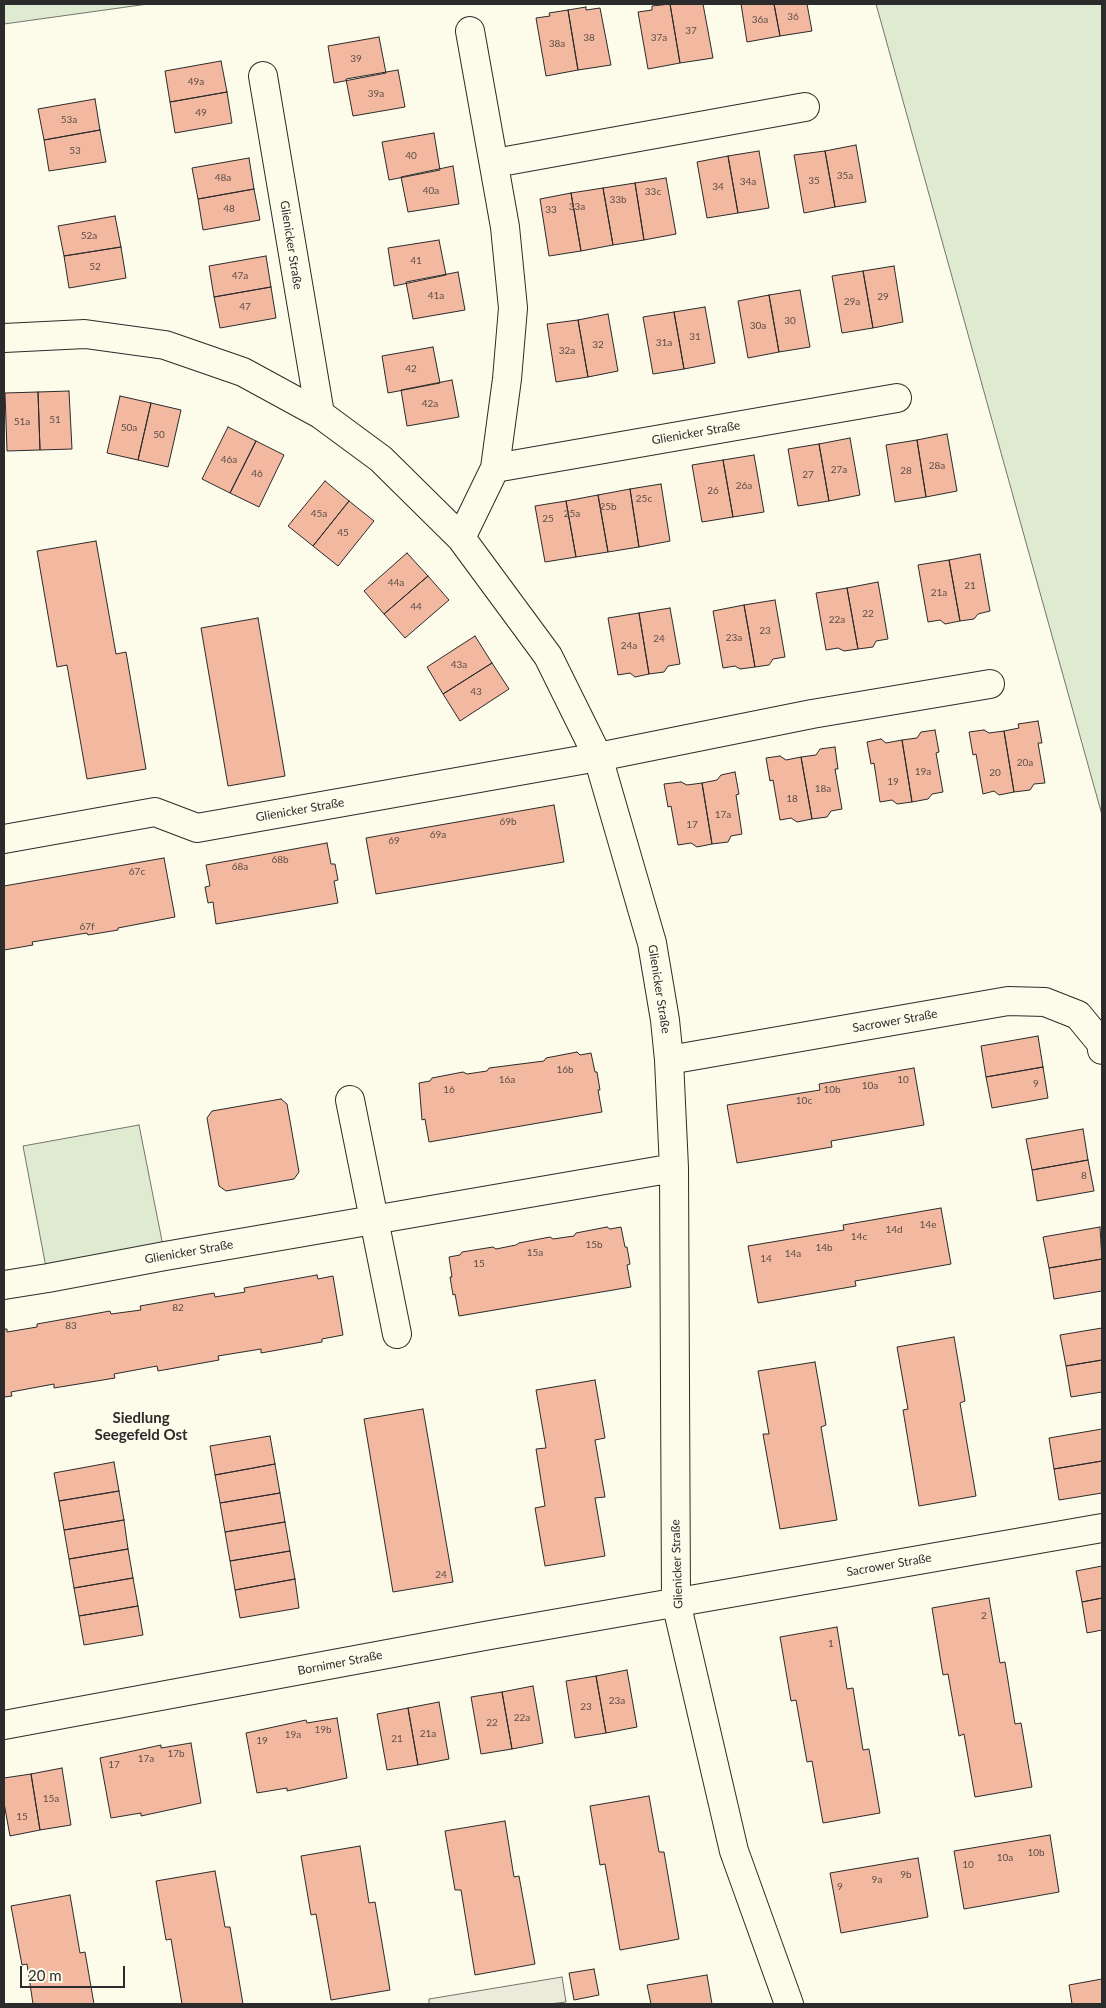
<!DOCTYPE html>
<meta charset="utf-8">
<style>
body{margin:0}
#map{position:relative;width:1106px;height:2008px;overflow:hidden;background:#fdfbea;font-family:Lato,sans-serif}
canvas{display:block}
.frame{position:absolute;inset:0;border:5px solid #2b2b2b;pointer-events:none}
.scale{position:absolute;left:20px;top:1966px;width:105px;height:22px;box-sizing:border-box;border:2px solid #2b2b2b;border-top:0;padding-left:6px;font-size:15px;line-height:18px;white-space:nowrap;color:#2b2b2b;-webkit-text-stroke:4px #fdfbea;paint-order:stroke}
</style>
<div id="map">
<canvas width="1106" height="2008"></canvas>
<div class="frame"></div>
<div class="scale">20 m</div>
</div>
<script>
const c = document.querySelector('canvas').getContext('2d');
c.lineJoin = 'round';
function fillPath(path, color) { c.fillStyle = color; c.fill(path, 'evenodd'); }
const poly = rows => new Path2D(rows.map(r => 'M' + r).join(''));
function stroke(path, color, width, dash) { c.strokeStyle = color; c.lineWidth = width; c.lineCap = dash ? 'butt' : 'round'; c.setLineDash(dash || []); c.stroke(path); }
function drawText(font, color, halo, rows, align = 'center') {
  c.font = font + ' Lato,sans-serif'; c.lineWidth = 4; c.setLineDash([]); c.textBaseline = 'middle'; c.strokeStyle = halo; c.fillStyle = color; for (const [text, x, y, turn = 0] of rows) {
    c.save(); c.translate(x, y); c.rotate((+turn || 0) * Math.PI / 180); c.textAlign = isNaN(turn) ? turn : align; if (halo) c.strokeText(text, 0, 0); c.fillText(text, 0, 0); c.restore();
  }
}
const green = poly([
 [4,4,148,4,4,24,4,4],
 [876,4,1102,4,1102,815,1032,564,876,4],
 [139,1125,165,1256,48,1278,23,1146,139,1125]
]);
fillPath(green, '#deebd1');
stroke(green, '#74746e', 1);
const parking = poly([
 [562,1977,566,2002,549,2004,429,2004,429,1999,562,1977]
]);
fillPath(parking, '#eceadb');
stroke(parking, '#74746e', 1);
const building = poly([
 [670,4,680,63,648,69,638,12,652,10,652,6,670,4],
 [670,4,703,4,713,58,680,63,670,4],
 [741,4,774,4,780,36,747,42,741,4],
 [774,4,807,4,812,31,780,36,774,4],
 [586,7,586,10,600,8,611,65,578,70,568,10,586,7],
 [568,10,578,70,546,76,536,18,550,16,549,13,568,10],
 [379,37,386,73,334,83,328,46,379,37],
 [221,61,227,92,170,102,165,71,221,61],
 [398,70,405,107,353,116,346,79,398,70],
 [227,92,232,123,175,133,170,102,227,92],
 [95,99,100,130,44,140,38,109,95,99],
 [100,130,106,162,49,171,44,140,100,130],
 [434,133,440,170,389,180,382,142,434,133],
 [856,145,866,202,835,207,825,151,856,145],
 [759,151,769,208,738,213,728,156,759,151],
 [825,151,835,207,804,213,794,155,825,151],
 [728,156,738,213,707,218,697,162,728,156],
 [249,158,254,189,198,199,192,168,249,158],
 [453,166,459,204,408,212,401,177,453,166],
 [666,178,676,234,644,240,635,183,666,178],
 [635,183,644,240,613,245,603,188,635,183],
 [603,188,613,245,581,251,571,193,603,188],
 [254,189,260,220,203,230,198,199,254,189],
 [571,193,581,251,549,256,540,199,571,193],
 [115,216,121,247,64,256,58,226,115,216],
 [439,240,446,275,394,286,388,248,439,240],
 [121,247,126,278,69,288,64,256,121,247],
 [266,256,271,287,214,297,209,266,266,256],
 [894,266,903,322,873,328,863,271,894,266],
 [863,271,873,328,842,333,832,276,863,271],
 [458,272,465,310,413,319,406,282,458,272],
 [271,287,276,318,220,328,214,297,271,287],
 [800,290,810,347,779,352,769,295,800,290],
 [769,295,779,352,748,358,738,301,769,295],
 [705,307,715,363,684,369,674,312,705,307],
 [674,312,684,369,653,374,643,317,674,312],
 [608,314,618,371,588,377,578,320,608,314],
 [578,320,588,377,556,382,547,324,578,320],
 [433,347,440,383,388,393,382,356,433,347],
 [452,380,459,417,407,426,401,390,452,380],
 [69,391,72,449,40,450,38,392,69,391],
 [38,392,40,450,7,451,5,393,38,392],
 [120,396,151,403,138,460,107,453,120,396],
 [151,403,181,410,168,467,138,460,151,403],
 [228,427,256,441,230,493,202,479,228,427],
 [947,434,957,491,926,497,917,440,947,434],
 [850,438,860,495,829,501,819,444,850,438],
 [917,440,926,497,895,502,886,445,917,440],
 [256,441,284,455,259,507,230,493,256,441],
 [819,444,829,501,798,506,788,449,819,444],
 [754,455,764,512,733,517,723,460,754,455],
 [723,460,733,517,702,522,692,465,723,460],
 [325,481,349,501,313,546,288,526,325,481],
 [661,484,670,541,639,547,630,489,661,484],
 [630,489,639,547,608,552,598,495,630,489],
 [598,495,608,552,576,557,566,501,598,495],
 [349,501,374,521,338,566,313,546,349,501],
 [566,501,576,557,545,562,535,506,566,501],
 [96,541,116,654,126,652,146,769,87,779,67,665,57,667,37,551,96,541],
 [407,553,428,576,384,614,364,591,407,553],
 [980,554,990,611,978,614,974,619,960,621,949,560,980,554],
 [949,560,960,621,945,624,940,620,928,622,918,565,949,560],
 [428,576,449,600,405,638,384,614,428,576],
 [878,582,888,639,876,641,873,647,858,649,847,588,878,582],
 [847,588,858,649,844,651,838,648,826,650,816,593,847,588],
 [775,600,785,657,773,659,769,665,755,667,744,605,775,600],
 [744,605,755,667,740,669,735,666,723,668,713,611,744,605],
 [670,608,680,664,668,666,664,672,649,674,639,613,670,608],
 [639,613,649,674,635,677,630,673,618,675,608,618,639,613],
 [258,618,285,776,228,786,201,628,258,618],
 [475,636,492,663,443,694,427,667,475,636],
 [492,663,509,689,460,721,443,694,492,663],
 [1038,721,1042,743,1038,743,1045,783,1034,784,1030,790,1014,792,1004,731,1019,728,1018,724,1038,721],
 [935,730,939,752,936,753,943,792,932,794,928,799,912,802,902,740,917,738,921,732,935,730],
 [984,730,989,733,1004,731,1014,792,999,795,994,791,983,794,976,754,973,755,969,732,984,730],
 [881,739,886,743,902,740,912,802,897,804,892,800,880,802,874,763,871,764,867,742,881,739],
 [835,747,838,769,835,769,842,809,831,811,827,817,812,819,801,757,816,755,820,749,835,747],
 [780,756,786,760,801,757,812,819,797,822,791,818,780,820,773,780,770,781,766,758,780,756],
 [735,772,739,794,736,795,742,834,731,836,728,842,712,844,702,783,717,780,721,775,735,772],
 [681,782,687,785,702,783,712,844,697,847,691,843,678,845,671,806,668,807,664,784,681,782],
 [554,805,564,862,376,894,366,838,554,805],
 [327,843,331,864,335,864,338,880,334,881,338,903,216,924,213,902,208,903,205,887,210,886,206,865,327,843],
 [164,858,175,917,118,928,118,930,88,935,87,933,32,942,33,945,4,950,4,886,164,858],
 [1038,1036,1043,1067,986,1077,981,1046,1038,1036],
 [577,1052,580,1055,591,1053,595,1072,597,1072,600,1090,598,1090,602,1112,429,1142,425,1119,422,1120,419,1083,430,1081,432,1078,463,1072,467,1074,487,1071,489,1068,544,1061,546,1058,577,1052],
 [1043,1067,1048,1098,992,1108,986,1077,1043,1067],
 [914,1068,924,1125,831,1141,832,1147,737,1163,727,1105,820,1090,819,1084,914,1068],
 [281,1099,287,1104,299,1172,294,1179,226,1191,219,1186,207,1118,212,1111,281,1099],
 [1083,1129,1088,1160,1032,1170,1026,1139,1083,1129],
 [1088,1160,1094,1191,1037,1201,1032,1170,1088,1160],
 [941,1208,951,1264,855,1281,856,1286,758,1303,748,1246,844,1230,843,1225,941,1208],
 [607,1227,610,1229,621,1227,625,1247,627,1247,630,1264,627,1265,631,1287,459,1316,455,1294,453,1295,450,1277,452,1277,449,1257,460,1255,462,1252,493,1247,496,1249,516,1245,519,1243,550,1237,553,1239,574,1236,576,1233,607,1227],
 [1100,1227,1102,1259,1049,1268,1043,1237,1100,1227],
 [1102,1259,1102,1291,1054,1299,1049,1268,1102,1259],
 [317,1275,318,1279,333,1276,343,1335,322,1339,322,1342,261,1353,261,1349,218,1356,219,1360,158,1371,157,1366,114,1374,115,1378,54,1388,54,1384,11,1392,12,1396,4,1397,4,1329,7,1329,7,1332,37,1327,37,1324,110,1311,111,1314,141,1310,140,1306,214,1293,215,1297,245,1292,244,1288,317,1275],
 [1102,1328,1102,1360,1066,1366,1060,1335,1102,1328],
 [954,1337,965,1401,960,1403,976,1496,919,1506,903,1410,908,1409,897,1347,954,1337],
 [1102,1360,1102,1392,1071,1397,1066,1366,1102,1360],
 [815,1362,826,1425,821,1427,837,1520,780,1529,763,1434,769,1434,758,1371,815,1362],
 [595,1380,605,1438,595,1440,605,1497,595,1498,605,1556,545,1566,535,1508,545,1506,536,1449,546,1448,536,1390,595,1380],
 [423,1409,453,1582,393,1592,364,1419,423,1409],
 [1102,1429,1102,1461,1054,1469,1049,1438,1102,1429],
 [270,1436,275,1464,215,1475,210,1446,270,1436],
 [1102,1461,1102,1493,1059,1500,1054,1469,1102,1461],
 [114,1462,119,1491,59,1501,54,1473,114,1462],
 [275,1464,280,1493,220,1503,215,1475,275,1464],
 [119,1491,124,1520,64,1530,59,1501,119,1491],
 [280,1493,285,1522,225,1532,220,1503,280,1493],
 [124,1520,128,1549,69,1559,64,1530,124,1520],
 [285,1522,290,1551,230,1561,225,1532,285,1522],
 [128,1549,133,1578,74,1588,69,1559,128,1549],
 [290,1551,295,1579,235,1590,230,1561,290,1551],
 [1102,1566,1102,1598,1082,1602,1076,1571,1102,1566],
 [133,1578,138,1606,79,1616,74,1588,133,1578],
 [295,1579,299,1608,240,1618,235,1590,295,1579],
 [989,1598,1000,1663,1005,1662,1015,1724,1021,1723,1032,1787,975,1797,964,1734,959,1736,948,1674,943,1675,932,1608,989,1598],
 [1102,1598,1102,1630,1087,1633,1082,1602,1102,1598],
 [138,1606,143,1635,84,1645,79,1616,138,1606],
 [837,1627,847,1689,853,1688,863,1750,869,1749,880,1813,823,1823,812,1761,807,1762,796,1700,791,1701,780,1637,837,1627],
 [627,1670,637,1727,606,1733,596,1676,627,1670],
 [596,1676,606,1733,575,1738,566,1681,596,1676],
 [533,1686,543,1743,512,1749,502,1692,533,1686],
 [502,1692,512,1749,481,1754,471,1697,502,1692],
 [439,1702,449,1759,418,1765,408,1708,439,1702],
 [408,1708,418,1765,387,1770,377,1714,408,1708],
 [337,1718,347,1778,287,1791,287,1788,257,1793,246,1733,306,1720,307,1723,337,1718],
 [191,1743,201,1803,141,1816,141,1813,111,1818,100,1758,161,1745,161,1748,191,1743],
 [62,1768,71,1825,40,1830,31,1774,62,1768],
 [31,1774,40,1830,10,1836,4,1803,4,1778,31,1774],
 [649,1796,659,1852,664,1852,679,1939,620,1950,605,1864,600,1865,590,1806,649,1796],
 [505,1821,514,1877,519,1876,535,1964,475,1975,461,1890,455,1890,445,1831,505,1821],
 [1050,1835,1059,1892,964,1909,954,1851,1050,1835],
 [360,1846,369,1903,375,1902,390,1990,331,2000,316,1914,311,1915,301,1856,360,1846],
 [918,1858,928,1917,841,1933,830,1873,918,1858],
 [215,1871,225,1927,230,1927,243,2004,182,2004,171,1939,166,1940,156,1881,215,1871],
 [70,1895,80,1953,85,1952,94,2004,33,2004,27,1964,22,1965,11,1906,70,1895],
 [594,1969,599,1995,574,2000,569,1973,594,1969],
 [707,1975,712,2004,651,2004,647,1985,707,1975],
 [1102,1979,1102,2004,1072,2004,1069,1985,1102,1979]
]);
fillPath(building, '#f2b8a0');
stroke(building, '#2b2b2b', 1);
const minor = poly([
 [263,76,320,414],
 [495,163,805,107],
 [4,338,85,334,165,345,243,372,320,414,381,459,461,538,548,656,598,757,652,943,665,1020,669,1060,674,1168,676,1602,734,1851,789,2004],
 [495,468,897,398],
 [461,538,495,468,507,379,513,308,505,227,470,31],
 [4,839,155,812,197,828,598,757,812,714,990,684],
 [669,1060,1008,1001,1045,1002,1078,1015,1101,1043,1102,1050],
 [350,1100,397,1334],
 [4,1285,48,1278,165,1256,674,1168],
 [4,1725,490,1635,1102,1528]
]);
stroke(minor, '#2b2b2b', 30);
stroke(minor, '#fdfbea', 28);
drawText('10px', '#5d4e48', null, [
 ["36",793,17],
 ["36a",760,20],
 ["37",691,31],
 ["38",589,38],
 ["37a",659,38],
 ["38a",557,44],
 ["39",356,59],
 ["49a",196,82],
 ["39a",376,94],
 ["49",201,113],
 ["53a",69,120],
 ["53",75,151],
 ["40",411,156],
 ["35a",845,176],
 ["48a",223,178],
 ["35",814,181],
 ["34a",748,182],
 ["34",718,187],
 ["40a",431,191],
 ["33c",653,192],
 ["33b",618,200],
 ["33a",577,207],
 ["48",229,209],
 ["33",551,210],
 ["52a",89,236],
 ["41",416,261],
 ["52",95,267],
 ["47a",240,276],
 ["41a",436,296],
 ["29",883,297],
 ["29a",852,302],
 ["47",245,307],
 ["30",790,321],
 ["30a",758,326],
 ["31",695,337],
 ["31a",664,343],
 ["32",598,345],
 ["32a",567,351],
 ["42",411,369],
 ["42a",430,404],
 ["51",55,420],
 ["51a",22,422],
 ["50a",129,428],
 ["50",159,435],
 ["46a",229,460],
 ["28a",937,466],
 ["27a",839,470],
 ["28",906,471],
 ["46",257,474],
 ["27",808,475],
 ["26a",744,486],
 ["26",713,491],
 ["25c",644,499],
 ["25b",608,507],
 ["45a",319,514],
 ["25a",572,514],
 ["25",548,519],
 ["45",343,533],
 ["44a",396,583],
 ["21",970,586],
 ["21a",939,593],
 ["44",416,607],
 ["22",868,614],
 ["22a",837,620],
 ["23",765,631],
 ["23a",734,638],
 ["24",659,639],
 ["24a",629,646],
 ["43a",459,665],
 ["43",476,692],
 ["20a",1025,763],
 ["19a",923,772],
 ["20",995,773],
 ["19",893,782],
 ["18a",823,789],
 ["18",792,799],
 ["17a",723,815],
 ["69b",508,822],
 ["17",692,825],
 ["69a",438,835],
 ["69",394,841],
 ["68b",280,860],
 ["68a",240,867],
 ["67c",137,872],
 ["67f",87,927],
 ["16b",565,1070],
 ["16a",507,1080],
 ["10",903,1080],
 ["9",1036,1084],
 ["10a",870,1086],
 ["16",449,1090],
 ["10b",832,1090],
 ["10c",804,1101],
 ["8",1084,1176],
 ["14e",928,1225],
 ["14d",894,1230],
 ["14c",859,1237],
 ["15b",594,1245],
 ["14b",824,1248],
 ["15a",535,1253],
 ["14a",793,1254],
 ["14",766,1259],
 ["15",479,1264],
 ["82",178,1308],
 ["83",71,1326],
 ["24",441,1575],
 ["2",984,1616],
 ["1",831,1644],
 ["23a",617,1701],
 ["23",586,1707],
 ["22a",522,1718],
 ["22",492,1723],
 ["19b",323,1730],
 ["21a",428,1734],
 ["19a",293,1735],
 ["21",397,1739],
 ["19",262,1741],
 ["17b",176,1754],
 ["17a",146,1759],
 ["17",114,1765],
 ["15a",51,1799],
 ["15",22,1817],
 ["10b",1036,1853],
 ["10a",1005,1858],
 ["10",968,1865],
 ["9b",906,1875],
 ["9a",877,1880],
 ["9",840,1887]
]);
drawText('12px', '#2b2b2b', '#fdfbea', [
 ["Glienicker Straße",291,245,81],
 ["Glienicker Straße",696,433,-10],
 ["Glienicker Straße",300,810,-10],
 ["Glienicker Straße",659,989,81],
 ["Sacrower Straße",895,1021,-10],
 ["Glienicker Straße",189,1252,-10],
 ["Glienicker Straße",677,1564,-92],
 ["Sacrower Straße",889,1565,-10],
 ["Bornimer Straße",340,1663,-11]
]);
drawText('bold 15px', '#2b2b2b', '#fdfbea', [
 ["Siedlung",141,1418],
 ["Seegefeld Ost",141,1435]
]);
</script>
